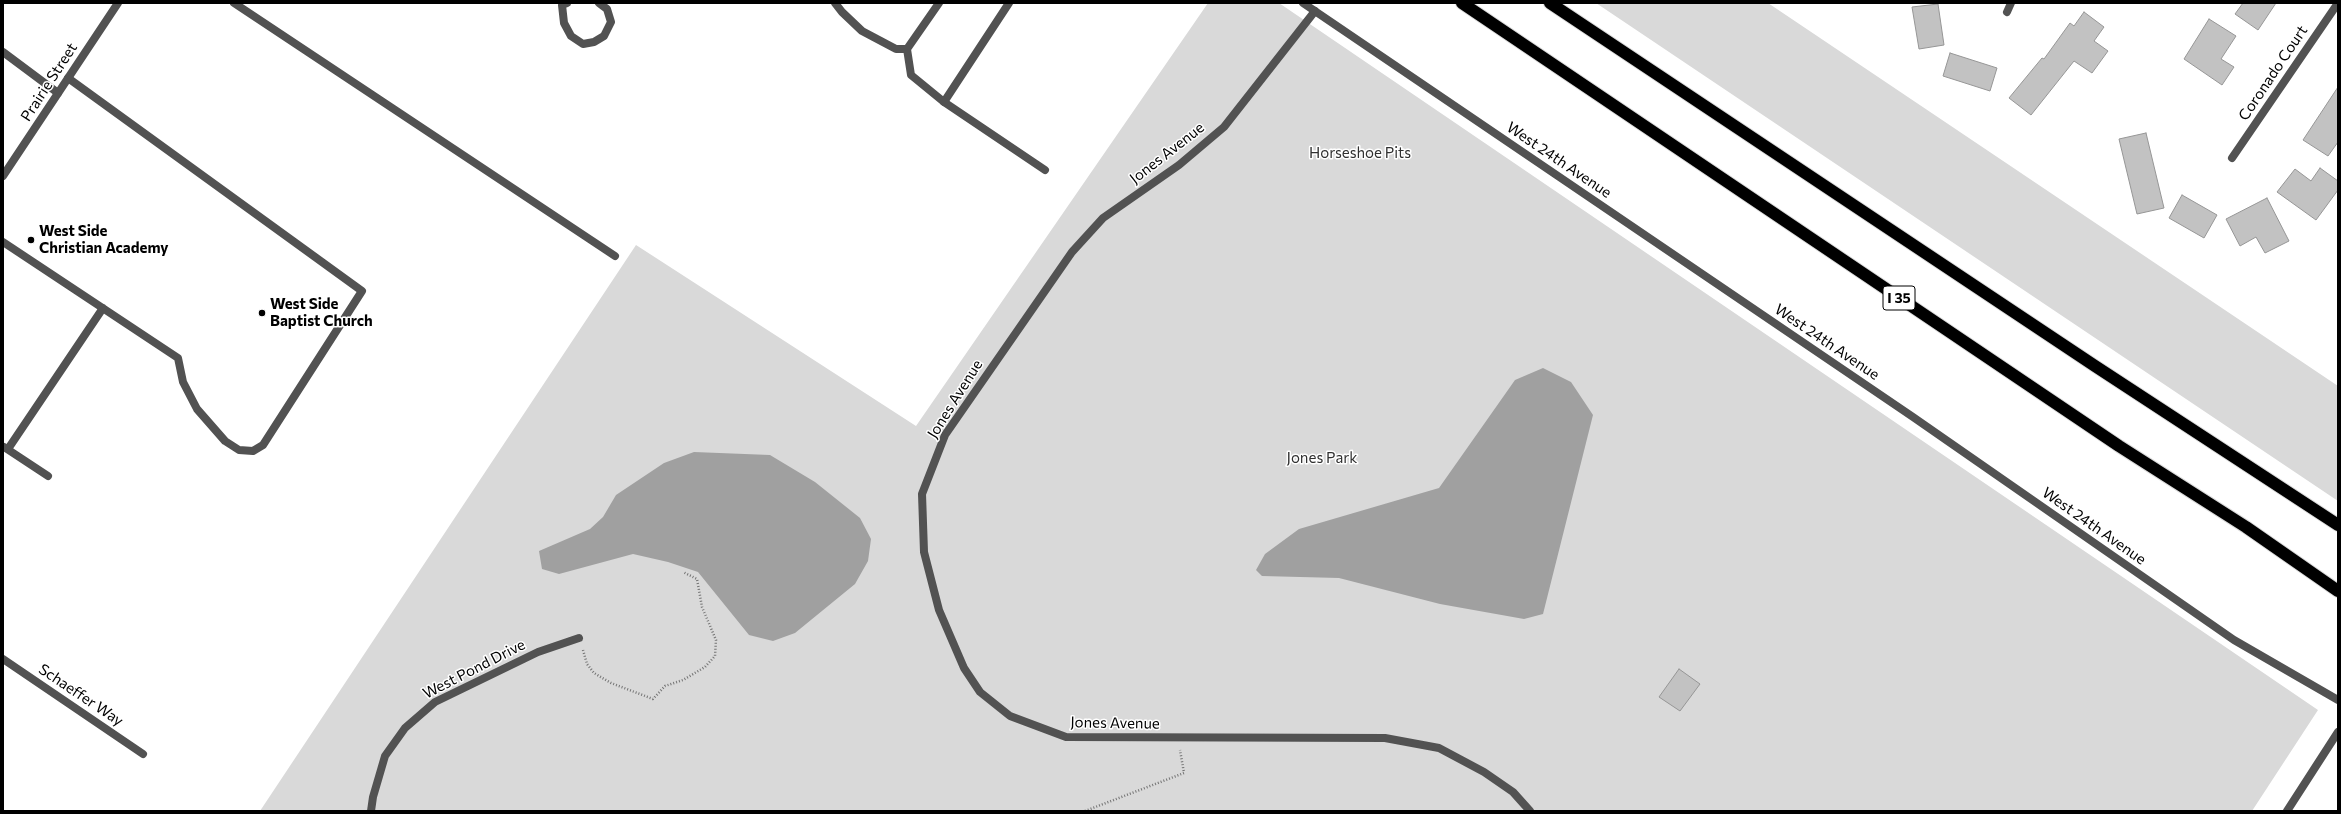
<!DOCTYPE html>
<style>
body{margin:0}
#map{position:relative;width:2341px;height:814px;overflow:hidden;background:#fff;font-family:Commissioner,sans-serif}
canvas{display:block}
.frame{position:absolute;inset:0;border:4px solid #000;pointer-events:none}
</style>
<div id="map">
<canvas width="2341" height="814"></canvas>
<div class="frame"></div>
</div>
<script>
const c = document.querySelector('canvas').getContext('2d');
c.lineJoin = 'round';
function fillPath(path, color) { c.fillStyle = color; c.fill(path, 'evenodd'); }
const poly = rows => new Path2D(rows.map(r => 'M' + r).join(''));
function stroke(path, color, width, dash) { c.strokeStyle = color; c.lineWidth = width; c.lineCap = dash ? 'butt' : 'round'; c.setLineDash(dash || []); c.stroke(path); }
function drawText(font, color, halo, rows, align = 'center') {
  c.font = font + ' Commissioner,sans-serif'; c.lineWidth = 3; c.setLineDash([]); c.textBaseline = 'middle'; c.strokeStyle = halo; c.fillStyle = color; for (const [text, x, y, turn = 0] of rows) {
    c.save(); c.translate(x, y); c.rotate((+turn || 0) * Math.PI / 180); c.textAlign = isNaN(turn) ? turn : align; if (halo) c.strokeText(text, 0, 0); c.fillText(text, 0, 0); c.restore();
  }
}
fillPath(poly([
 [1208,3,1279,3,2318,710,2252,811,260,811,636,245,916,426],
 [1596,3,1768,3,2338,386,2338,501]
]), '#d9d9d9');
fillPath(poly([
 [1543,368,1571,382,1593,415,1543,614,1524,619,1440,604,1339,578,1262,576,1256,570,1265,554,1299,529,1439,488,1515,380],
 [694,452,770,455,815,482,860,518,871,539,868,561,855,584,795,633,773,641,749,635,698,572,668,562,633,554,559,574,542,569,539,551,590,529,603,517,616,495,664,463]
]), '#a0a0a0');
const building = poly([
 [2243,3,2276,3,2258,30,2235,14,2243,3],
 [1938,4,1944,45,1919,49,1912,7,1938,4],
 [2084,12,2104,27,2094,41,2108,51,2092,73,2074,61,2031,115,2009,98,2042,58,2044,59,2070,23,2074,26,2084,12],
 [2209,19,2236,36,2221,59,2234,67,2222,85,2184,59,2209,19],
 [1950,53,1997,68,1990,91,1943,76,1950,53],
 [2338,87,2338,142,2328,156,2303,140,2338,87],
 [2146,133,2164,208,2137,214,2119,139,2146,133],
 [2320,168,2338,181,2338,190,2316,220,2277,192,2295,169,2311,181,2320,168],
 [2182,195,2217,215,2204,238,2169,218,2182,195],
 [2267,198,2289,241,2265,253,2256,237,2240,246,2226,219,2267,198],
 [1679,669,1700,684,1680,711,1659,697,1679,669]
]);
fillPath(building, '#c2c2c2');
stroke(building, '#969696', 1);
const motorway = poly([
 [1462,3,2119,446,2246,527,2338,591],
 [1550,3,2095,366,2338,525]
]);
stroke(motorway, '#dbdbdb', 14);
stroke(poly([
 [583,650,587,664,594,673,611,683,653,699,665,686,683,680,705,667,715,656,716,640,702,607,697,579,683,572],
 [1085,811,1184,773,1180,750]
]), '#747474', 2.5, [1, 2]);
stroke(poly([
 [234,3,615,256],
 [3,52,58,93],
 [944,102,1009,3],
 [3,242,178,358,183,382,197,409,225,441,239,450,253,451,263,445,362,291,68,78],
 [4,447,48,476],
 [8,449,103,308]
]), '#525252', 8);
stroke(poly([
 [567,3,562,5,564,23,571,36,583,44,594,42,604,36,611,22,607,9,599,3],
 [835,3,842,12,862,31,896,49,907,49],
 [939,3,907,49,911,75,944,102,1045,170],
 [1315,11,1224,127,1179,165,1103,218,1072,252,945,435,922,494,924,552,939,610,964,668,980,692,1010,716,1066,737,1385,738,1439,748,1484,772,1513,792,1530,811],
 [2007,12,2011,3],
 [2232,158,2338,3],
 [3,659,143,754],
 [371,811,373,797,385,756,405,728,435,702,538,652,579,638]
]), '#525252', 8);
stroke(poly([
 [1303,3,1913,417,2234,640,2338,700],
 [3,176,118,3],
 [2287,811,2338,732]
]), '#525252', 8);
stroke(motorway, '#000', 12);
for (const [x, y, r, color] of [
 [31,240,4,"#000"],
 [262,313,4,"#000"]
]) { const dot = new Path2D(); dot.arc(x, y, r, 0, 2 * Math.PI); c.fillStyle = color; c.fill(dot); stroke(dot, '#fff', 1.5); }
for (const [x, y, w] of [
 [1899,298,32]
]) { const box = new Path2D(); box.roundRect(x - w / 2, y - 12, w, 24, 3); c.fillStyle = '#fff'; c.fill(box); stroke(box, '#000', 1); }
drawText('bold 14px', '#000', null, [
 ["I 35",1899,298]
]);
drawText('15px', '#000', '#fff', [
 ["Coronado Court",2273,73,-56],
 ["Prairie Street",49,82,-57],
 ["Jones Avenue",1167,153,-38],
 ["West 24th Avenue",1559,160,34],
 ["West 24th Avenue",1827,342,34],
 ["Jones Avenue",955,399,-58],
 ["West 24th Avenue",2094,526,35],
 ["West Pond Drive",474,669,-27],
 ["Schaeffer Way",81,695,34],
 ["Jones Avenue",1115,723,1]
]);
drawText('15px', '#303030', '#fff', [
 ["Horseshoe Pits",1360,153],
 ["Jones Park",1322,458]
]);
drawText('bold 15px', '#000', '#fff', [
 ["West Side",39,231],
 ["Christian Academy",39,248],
 ["West Side",270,304],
 ["Baptist Church",270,321]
], 'left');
</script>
